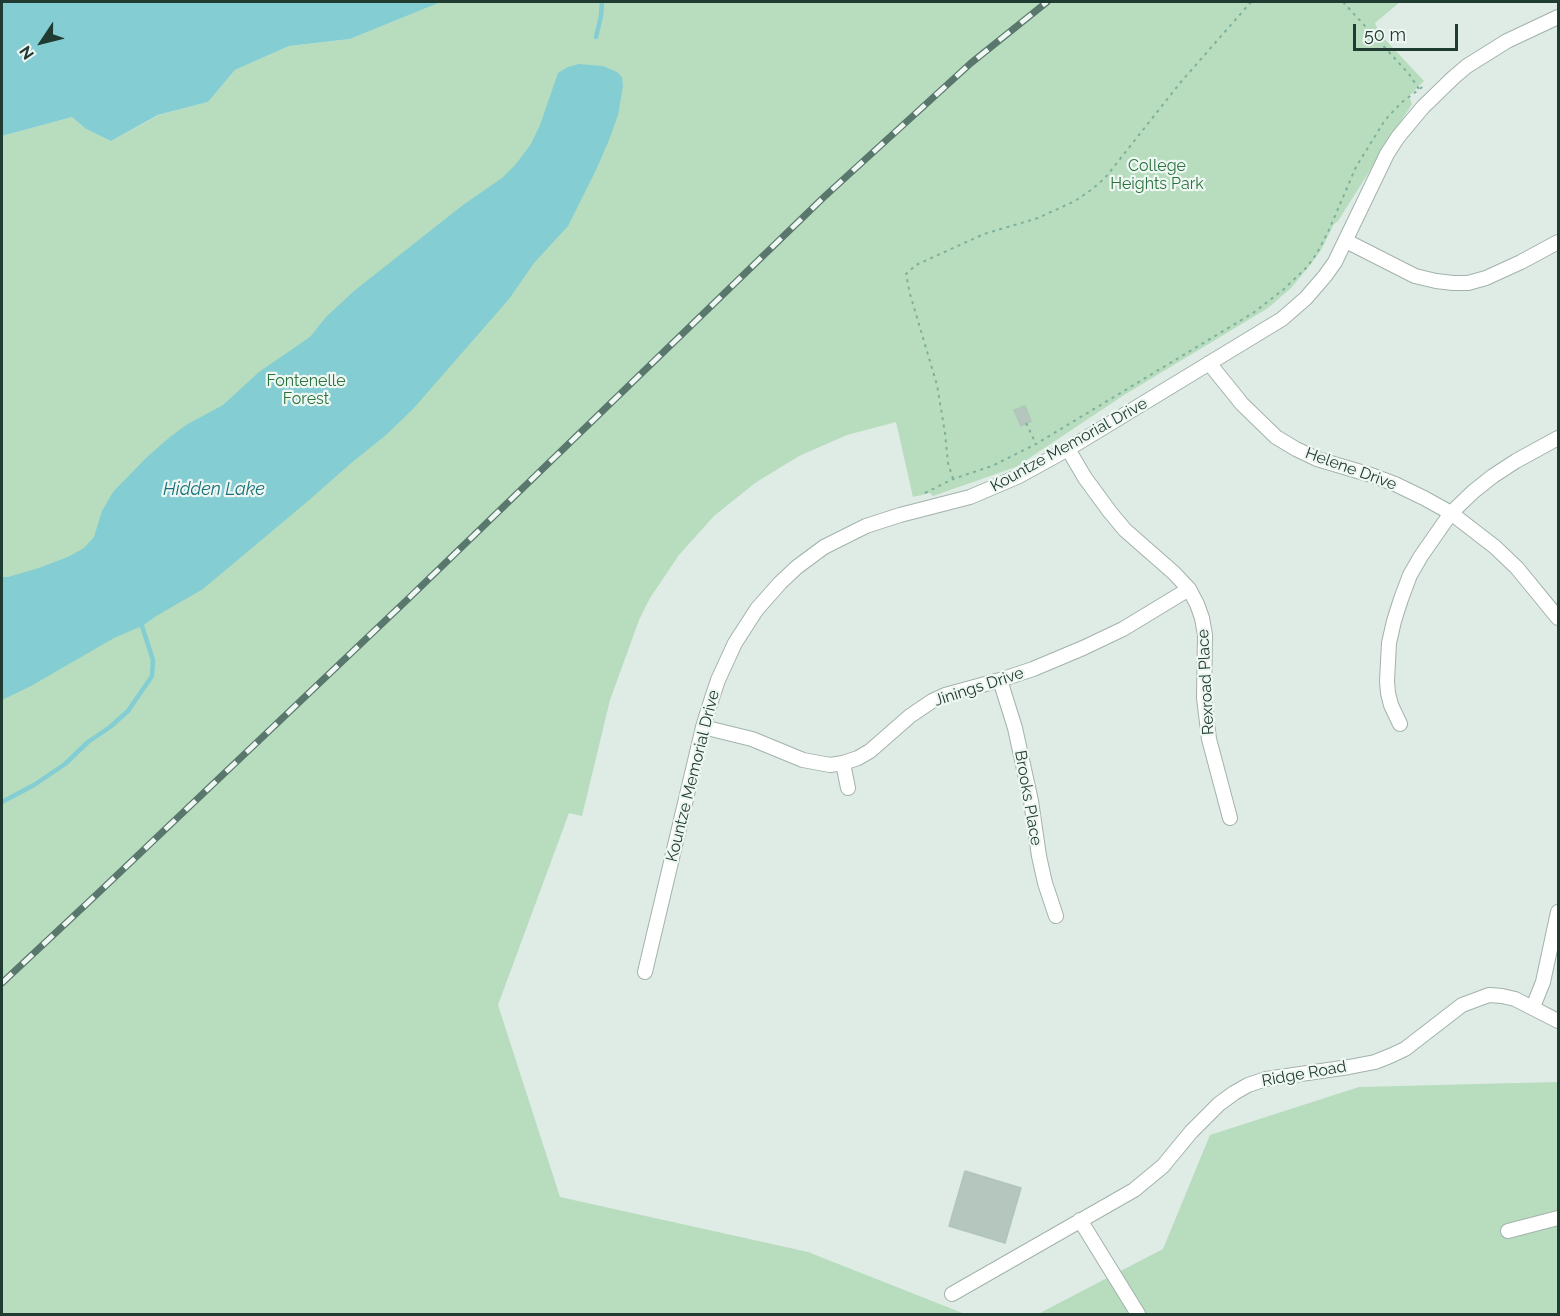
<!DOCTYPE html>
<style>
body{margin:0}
#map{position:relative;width:1560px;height:1316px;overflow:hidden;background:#dfebe5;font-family:Raleway,sans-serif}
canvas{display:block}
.frame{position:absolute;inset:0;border:3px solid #203b31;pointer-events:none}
.north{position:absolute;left:12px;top:12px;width:60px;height:60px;-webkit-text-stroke:4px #eff7f3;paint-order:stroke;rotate:235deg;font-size:16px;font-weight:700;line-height:24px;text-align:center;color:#203b31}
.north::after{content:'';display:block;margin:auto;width:21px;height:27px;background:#203b31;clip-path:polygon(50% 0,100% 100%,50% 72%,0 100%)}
.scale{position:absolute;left:1353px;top:24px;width:105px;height:27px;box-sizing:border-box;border:3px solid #203b31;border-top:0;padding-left:8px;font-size:18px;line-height:21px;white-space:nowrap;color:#203b31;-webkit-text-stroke:4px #eff7f3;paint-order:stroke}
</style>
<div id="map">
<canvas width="1560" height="1316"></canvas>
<div class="frame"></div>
<div class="north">N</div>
<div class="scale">50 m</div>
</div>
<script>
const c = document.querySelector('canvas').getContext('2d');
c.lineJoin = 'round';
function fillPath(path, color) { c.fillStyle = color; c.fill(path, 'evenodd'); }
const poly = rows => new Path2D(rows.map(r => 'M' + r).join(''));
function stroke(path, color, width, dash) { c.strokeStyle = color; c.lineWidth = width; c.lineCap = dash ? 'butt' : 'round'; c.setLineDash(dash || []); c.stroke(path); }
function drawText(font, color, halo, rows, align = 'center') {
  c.font = font + ' Raleway,sans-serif'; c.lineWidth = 4.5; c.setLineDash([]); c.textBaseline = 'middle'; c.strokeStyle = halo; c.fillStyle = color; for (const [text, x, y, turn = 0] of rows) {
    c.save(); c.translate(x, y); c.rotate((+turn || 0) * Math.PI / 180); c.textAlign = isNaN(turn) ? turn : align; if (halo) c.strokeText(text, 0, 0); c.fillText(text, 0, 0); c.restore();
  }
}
fillPath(poly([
 [441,2,1400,2,1375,23,1380,34,1424,81,1409,96,1412,104,1338,221,1334,224,1321,250,1311,264,1291,288,1268,308,1124,395,1016,467,933,496,930,493,913,497,896,422,847,435,799,456,755,483,714,516,679,555,650,598,639,620,610,700,582,816,569,813,498,1005,560,1197,808,1252,965,1314,2,1314,2,136,72,117,86,129,111,141,159,115,208,102,235,70,289,46,350,39],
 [1558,1082,1558,1314,1038,1314,1163,1249,1210,1135,1359,1087]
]), '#b7ddbe');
fillPath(poly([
 [2,2,441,2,350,39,289,46,235,70,208,102,158,115,111,141,86,129,72,117,2,136],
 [579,64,603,66,617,72,622,77,623,86,618,115,609,140,596,170,568,226,534,263,509,299,413,409,386,435,350,464,308,501,203,589,158,615,142,626,114,638,31,686,2,700,2,577,8,577,39,568,70,556,84,548,94,537,102,511,113,492,147,457,170,437,186,425,223,405,259,372,310,337,326,317,354,291,463,205,502,178,516,164,531,144,540,125,558,73,568,67]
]), '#84cdd2');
stroke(poly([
 [596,37,601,16,602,2],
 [2,802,34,785,65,764,88,742,110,727,128,711,152,676,153,660,142,626]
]), '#84cdd2', 4.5);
const building = poly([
 [1025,406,1031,421,1021,426,1014,410,1025,406],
 [965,1171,1021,1188,1005,1243,949,1226,965,1171]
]);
fillPath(building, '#b4c6bd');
stroke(building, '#b1c5bb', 1.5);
const street = poly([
 [1346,241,1415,276,1436,281,1453,283,1468,283,1486,278,1521,262,1558,242],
 [1209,363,1242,404,1276,437,1296,449,1317,459,1371,475,1395,484,1424,498,1451,513,1495,547,1517,568,1558,618],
 [1068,449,1085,478,1110,512,1125,530,1174,573,1189,589,1197,604,1202,618,1205,635,1204,698,1209,739,1230,818],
 [1000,680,1015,728,1031,801,1039,856,1045,883,1056,916],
 [1400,724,1391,705,1388,693,1387,681,1389,643,1394,621,1401,599,1410,575,1421,556,1451,513,1474,491,1493,476,1516,461,1558,438],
 [703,727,752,739,803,760,830,765,843,763,858,758,870,751,910,716,932,701,945,695,1000,680,1033,669,1083,648,1123,629,1189,589],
 [843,763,848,788],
 [645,972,703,727,711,701,718,680,735,643,757,609,780,583,797,567,824,547,866,526,900,515,970,497,1017,477,1068,449,1282,319,1306,298,1325,276,1335,262,1387,154,1398,137,1423,107,1454,77,1467,66,1507,41,1558,17],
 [1533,1007,1543,982,1558,912],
 [1080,1220,1138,1314],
 [1508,1231,1558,1218],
 [952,1294,1134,1190,1163,1166,1191,1132,1219,1104,1234,1093,1248,1085,1266,1079,1349,1067,1375,1062,1390,1056,1405,1049,1462,1005,1489,995,1502,996,1515,999,1558,1021]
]);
stroke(street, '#a2b3ab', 16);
stroke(poly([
 [1343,2,1409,74,1419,89],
 [1026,423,1036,444],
 [953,479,948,463,945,433,937,385,910,294,906,274,916,265,984,234,1038,218,1075,201,1091,190,1105,178,1180,83,1251,2],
 [925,493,953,479,992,466,1036,444,1253,313,1284,289,1307,267,1317,253,1328,232,1356,167,1385,120,1401,103,1425,85]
]), '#7eb09c', 2, [3, 4.5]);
stroke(street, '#fff', 14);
const rail = poly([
 [2,983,95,896,408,599,824,197,971,63,1047,2]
]);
stroke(rail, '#5a776d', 7);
stroke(rail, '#eff7f3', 4.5, [14]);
drawText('16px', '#29733f', '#eff7f3', [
 ["College",1157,166],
 ["Heights Park",1157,184],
 ["Fontenelle",306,381],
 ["Forest",306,399]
]);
drawText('16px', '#203b31', '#eff7f3', [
 ["Kountze Memorial Drive",1069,445,-29],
 ["Helene Drive",1351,469,20],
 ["Rexroad Place",1206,682,-93],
 ["Jinings Drive",979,687,-18],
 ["Kountze Memorial Drive",693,776,-76],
 ["Brooks Place",1028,798,80],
 ["Ridge Road",1304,1074,-10]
]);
drawText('italic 18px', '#187179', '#eff7f3', [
 ["Hidden Lake",214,490]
]);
</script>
